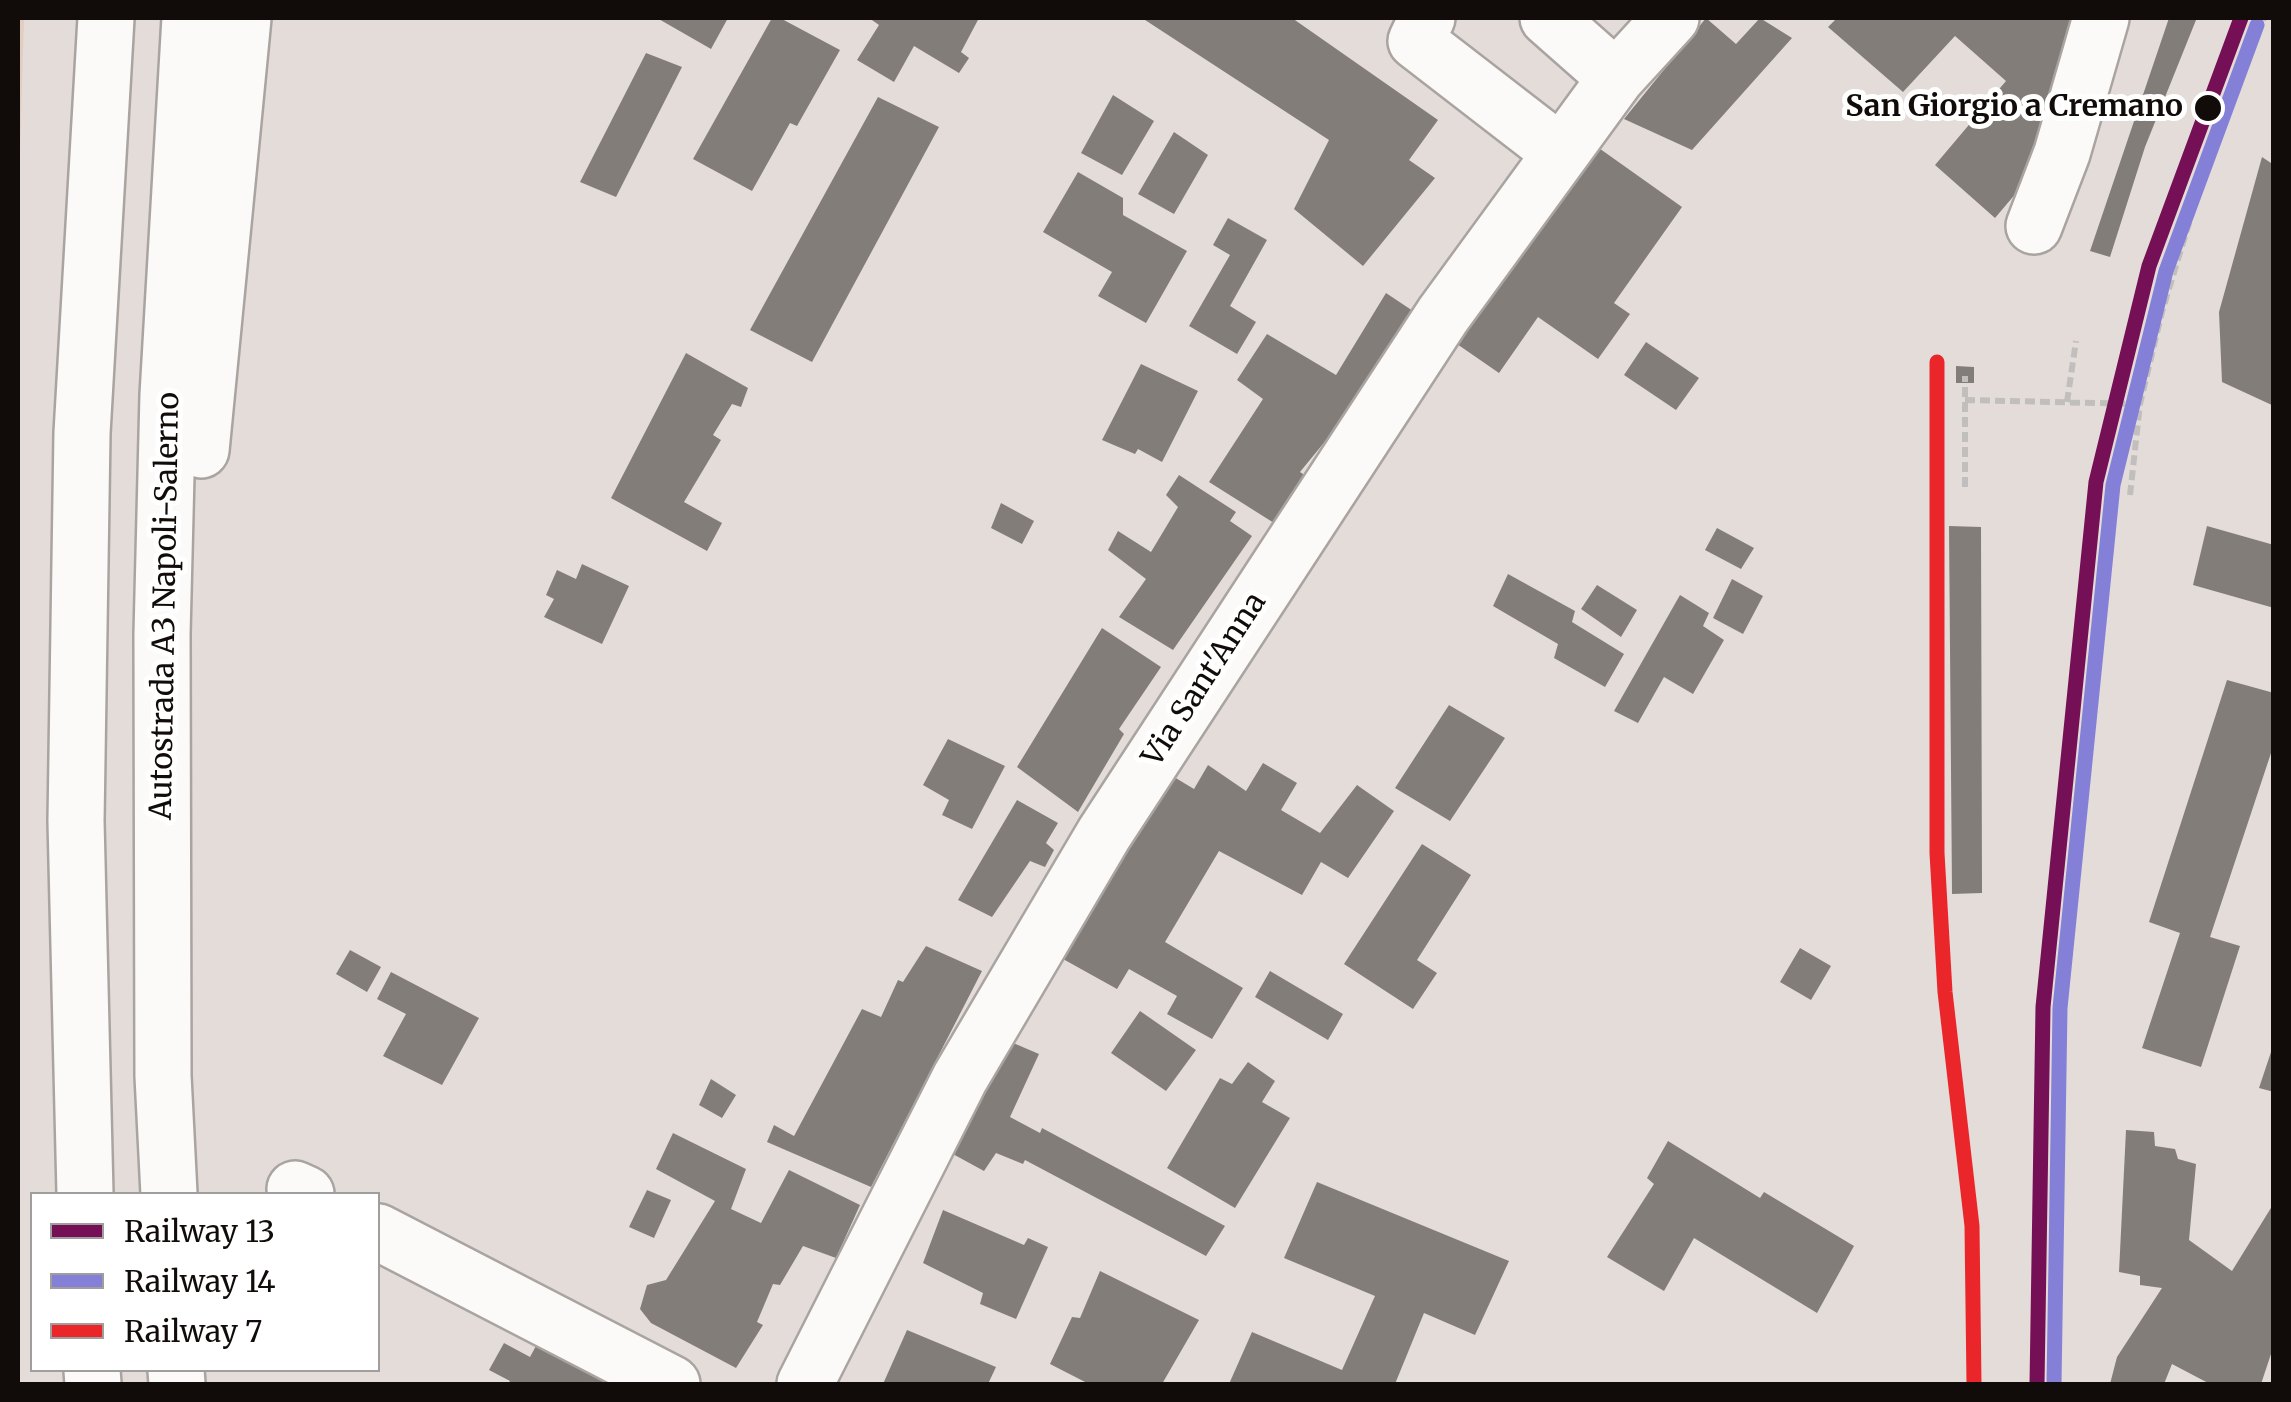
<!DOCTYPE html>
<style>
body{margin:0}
#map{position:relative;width:2291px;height:1402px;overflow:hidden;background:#e4dcd8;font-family:Merriweather,serif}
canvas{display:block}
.frame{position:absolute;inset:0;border:20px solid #110c09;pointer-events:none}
.legend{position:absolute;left:30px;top:1192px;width:350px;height:180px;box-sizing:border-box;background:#fff;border:2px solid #a09e9d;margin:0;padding:12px 18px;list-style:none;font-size:30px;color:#110c09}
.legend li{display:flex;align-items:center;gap:20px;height:50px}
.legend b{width:50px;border:2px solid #a09e9d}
</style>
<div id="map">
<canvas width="2291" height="1402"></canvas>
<div class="frame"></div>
<ul class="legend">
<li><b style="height:12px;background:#751056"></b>Railway 13</li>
<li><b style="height:12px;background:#8480d7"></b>Railway 14</li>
<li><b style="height:12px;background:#eb262b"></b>Railway 7</li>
</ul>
</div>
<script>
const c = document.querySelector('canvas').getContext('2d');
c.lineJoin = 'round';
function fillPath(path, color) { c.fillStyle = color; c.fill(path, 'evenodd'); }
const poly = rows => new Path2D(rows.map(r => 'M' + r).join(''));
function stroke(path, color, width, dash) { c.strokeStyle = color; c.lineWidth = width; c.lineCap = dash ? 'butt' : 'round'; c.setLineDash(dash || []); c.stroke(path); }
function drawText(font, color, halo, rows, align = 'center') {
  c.font = font + ' Merriweather,serif'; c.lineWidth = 10; c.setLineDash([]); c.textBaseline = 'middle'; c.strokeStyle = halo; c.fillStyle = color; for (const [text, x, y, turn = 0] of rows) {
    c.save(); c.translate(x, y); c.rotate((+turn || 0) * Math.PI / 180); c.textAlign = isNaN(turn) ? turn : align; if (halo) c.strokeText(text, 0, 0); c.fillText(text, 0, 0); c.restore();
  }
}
fillPath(poly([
 [18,18,24,18,18,219]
]), '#e2cdc1');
fillPath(poly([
 [657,18,728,18,711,49],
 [772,18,780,18,840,50,797,126,790,123,752,191,693,159],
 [869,18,979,18,961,52,969,58,959,73,914,46,894,82,857,60,879,25],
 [1142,18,1292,18,1438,120,1409,160,1435,178,1363,266,1294,209,1329,140],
 [1706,18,1736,44,1760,18,1792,38,1692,150,1624,119],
 [1837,18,2077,18,2034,172,1995,218,1935,165,2006,81,1955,36,1903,92,1828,27],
 [2169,18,2196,20,2145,147,2110,257,2090,251],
 [646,53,682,67,616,197,580,182],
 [1113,95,1154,121,1122,175,1081,153],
 [878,97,939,127,812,362,750,330],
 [1174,132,1208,155,1174,214,1138,194],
 [1596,146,1682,207,1614,303,1630,314,1598,359,1538,317,1499,373,1457,344],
 [2262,157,2274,165,2274,406,2222,382,2219,312],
 [1078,172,1123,198,1123,215,1187,251,1146,323,1098,296,1112,272,1043,232],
 [1228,218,1267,240,1230,306,1256,322,1237,354,1189,326,1230,255,1213,245],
 [1386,293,1419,315,1340,447,1327,439,1300,472,1306,476,1274,523,1209,482,1263,399,1237,380,1267,334,1336,375],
 [1646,342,1699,378,1676,410,1624,375],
 [686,353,748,388,741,407,732,404,713,435,721,440,684,502,722,523,707,551,611,498],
 [1141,364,1198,391,1162,462,1138,449,1135,454,1102,440],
 [1956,366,1974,367,1974,383,1956,383],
 [1179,475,1236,512,1230,521,1252,536,1173,650,1119,617,1146,579,1108,550,1118,531,1151,552,1178,507,1166,495],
 [1001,503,1034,521,1022,544,991,528],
 [1949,526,1981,527,1982,893,1952,894],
 [2207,526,2274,545,2274,608,2193,585],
 [1717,528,1754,548,1741,569,1705,550],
 [582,564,629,586,602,644,544,617,554,599,546,595,557,570,576,579],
 [1508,574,1575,611,1572,622,1624,654,1605,687,1554,658,1558,644,1493,606],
 [1732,579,1763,596,1743,634,1713,618],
 [1597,585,1637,610,1621,637,1581,609],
 [1680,595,1709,613,1703,626,1724,640,1693,694,1664,677,1638,723,1614,711],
 [1102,628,1161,667,1119,729,1124,734,1078,812,1017,767],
 [2227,680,2274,693,2274,744,2210,937,2240,946,2201,1067,2142,1048,2180,933,2149,922],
 [1449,705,1505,738,1450,821,1395,788],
 [948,739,1005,766,972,829,942,815,949,800,923,785],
 [1263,763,1297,783,1281,810,1320,833,1357,785,1394,811,1348,878,1321,862,1302,895,1219,851,1165,942,1243,988,1212,1039,1167,1014,1177,996,1129,969,1117,989,1054,954,1164,771,1194,789,1208,765,1246,791],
 [1017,800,1058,823,1046,843,1054,850,1045,867,1030,861,992,917,958,900],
 [1422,844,1471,875,1417,960,1437,973,1413,1009,1344,964],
 [926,946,982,971,871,1187,767,1142,774,1125,794,1136,862,1009,881,1017,898,980,903,982],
 [1800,948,1831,966,1811,1000,1780,982],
 [350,950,381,967,367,992,336,974],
 [1270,971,1343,1014,1328,1040,1255,997],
 [391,972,479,1018,442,1085,383,1056,406,1014,377,999],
 [1140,1011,1196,1050,1166,1091,1111,1053],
 [1004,1039,1039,1054,1010,1117,1040,1133,1042,1128,1225,1226,1206,1256,1025,1160,1023,1164,996,1153,984,1171,951,1153],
 [2273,1046,2274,1046,2274,1092,2259,1088],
 [1248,1062,1275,1081,1262,1102,1290,1118,1235,1208,1167,1168,1220,1078,1232,1084],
 [711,1079,736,1095,722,1118,699,1105],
 [2126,1130,2154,1132,2155,1146,2175,1149,2178,1159,2196,1164,2189,1240,2232,1271,2274,1203,2274,1345,2261,1384,2210,1384,2172,1364,2164,1384,2110,1384,2117,1357,2162,1288,2140,1285,2140,1276,2119,1272],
 [673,1133,746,1169,731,1209,761,1223,789,1170,860,1205,836,1258,803,1246,780,1285,773,1284,757,1322,763,1325,736,1368,651,1323,640,1309,647,1285,666,1280,715,1201,656,1169],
 [1668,1141,1760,1198,1764,1192,1854,1246,1817,1313,1694,1238,1664,1291,1607,1257,1654,1184,1647,1178],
 [1317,1182,1509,1261,1475,1335,1424,1313,1395,1384,1229,1384,1252,1332,1342,1370,1375,1296,1284,1258],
 [647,1190,671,1200,654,1238,629,1227],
 [943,1210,1024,1245,1028,1238,1048,1247,1016,1319,980,1304,983,1293,923,1263],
 [1100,1271,1199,1320,1162,1384,1089,1384,1050,1364,1072,1317,1080,1318],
 [907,1330,996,1367,988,1384,883,1384],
 [543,1333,638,1384,508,1384,510,1381,489,1370,504,1343,530,1357]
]), '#837d79');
const minor = poly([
 [1427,18,1416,41,1561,153],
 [1548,18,1616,78],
 [2034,226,2062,153,2101,18],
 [295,1189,306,1194],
 [378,1232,672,1384],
 [805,1384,960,1078,1104,834,1443,315,1616,78,1671,18]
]);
const highway = poly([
 [201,450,243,18],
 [85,1194,76,821,82,433,106,18],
 [169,1194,163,1076,162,634,168,395,190,18],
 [92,1370,93,1384],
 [176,1370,177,1384]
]);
stroke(minor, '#aaa4a0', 60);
stroke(highway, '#aaa4a0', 60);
stroke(poly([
 [1965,400,2140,404],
 [2067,402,2076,341],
 [1965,487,1965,376],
 [2130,495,2140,404,2162,312,2203,177,2264,18]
]), '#c1bfbd', 6, [10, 5]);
stroke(minor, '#fbfaf9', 55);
stroke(highway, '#fbfaf9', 55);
stroke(poly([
 [2037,1384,2043,1007,2096,482,2149,266,2241,18]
]), '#751056', 15);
stroke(poly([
 [2054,1384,2060,1008,2113,485,2166,271,2257,25]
]), '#8480d7', 15);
stroke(poly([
 [1937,362,1937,853,1945,992,1972,1226,1974,1384]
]), '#eb262b', 15);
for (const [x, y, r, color] of [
 [2208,108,15,"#110c09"]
]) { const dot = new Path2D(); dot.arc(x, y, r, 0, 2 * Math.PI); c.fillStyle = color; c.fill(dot); stroke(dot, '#fff', 4); }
drawText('bold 30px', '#110c09', '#fff', [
 ["San Giorgio a Cremano",2183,108]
], 'right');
drawText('30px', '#110c09', '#fff', [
 ["Autostrada A3 Napoli-Salerno",166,606,-89],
 ["Via Sant'Anna",1205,680,-57]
]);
</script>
